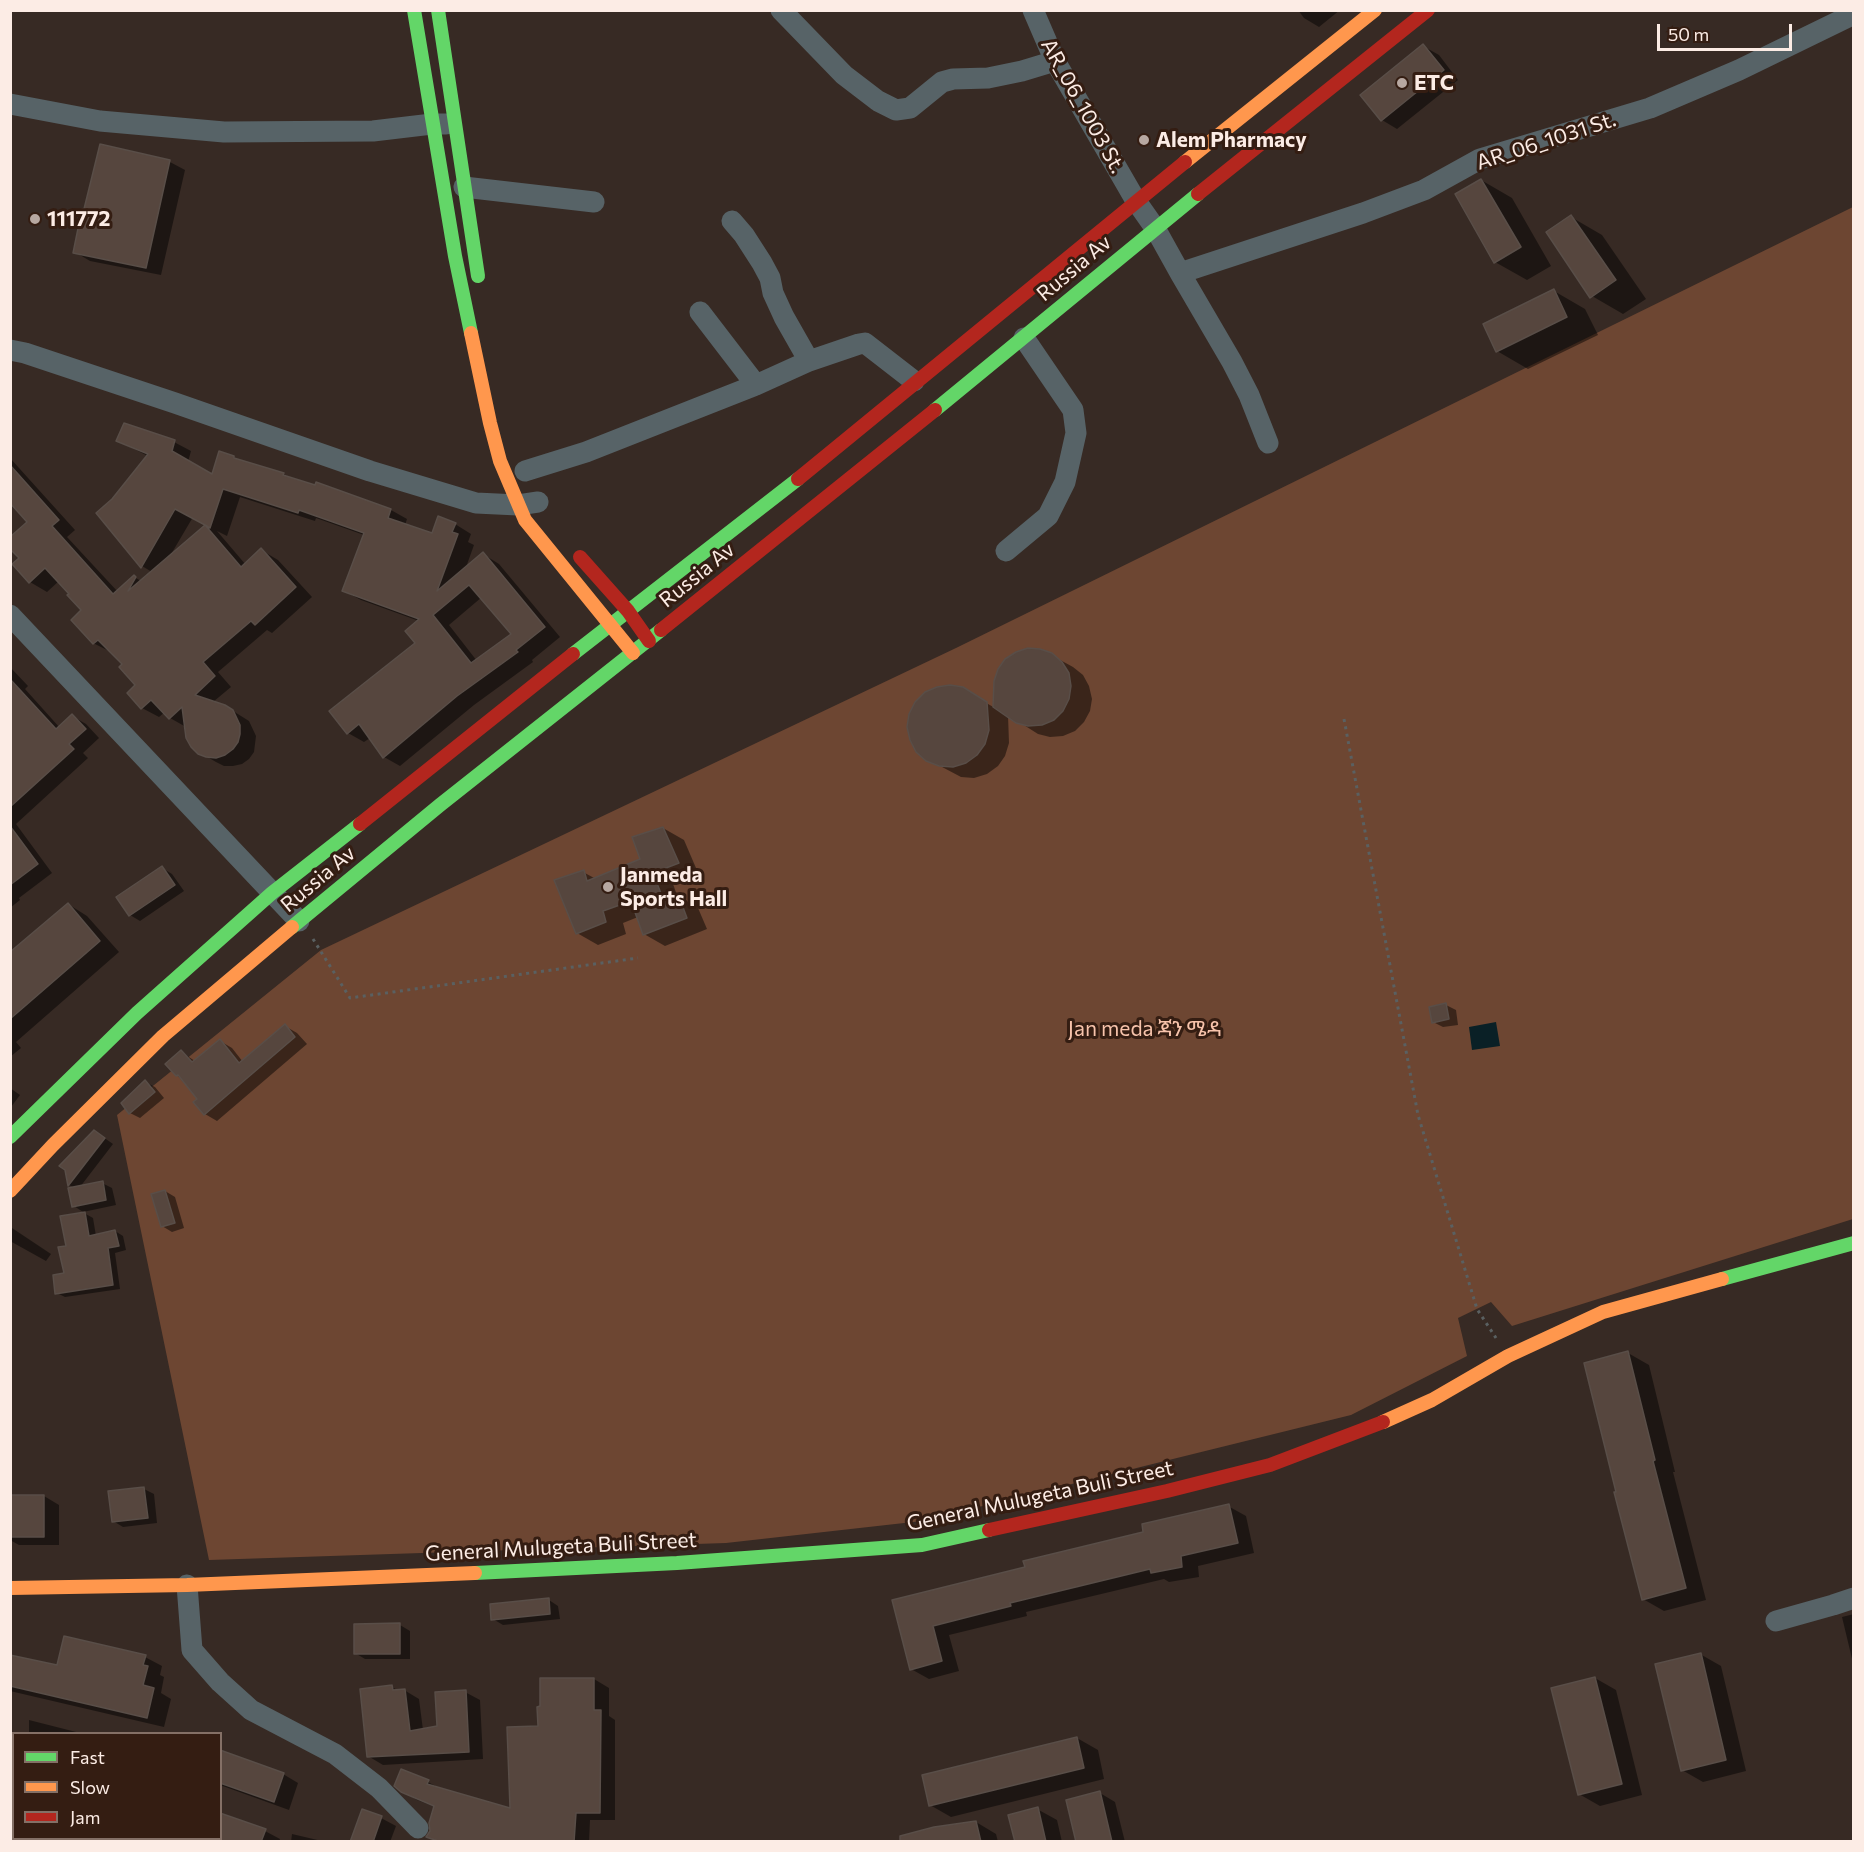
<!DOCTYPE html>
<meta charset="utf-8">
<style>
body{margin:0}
#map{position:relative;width:1864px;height:1852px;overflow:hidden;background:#372a24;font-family:Commissioner,sans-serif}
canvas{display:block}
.frame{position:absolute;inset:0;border:12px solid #fcece5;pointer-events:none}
.legend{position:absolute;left:12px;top:1732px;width:210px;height:108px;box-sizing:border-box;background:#341d12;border:2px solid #847066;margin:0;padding:8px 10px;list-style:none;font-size:18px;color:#fcece5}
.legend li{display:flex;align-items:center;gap:12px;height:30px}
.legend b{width:30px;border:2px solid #847066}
.scale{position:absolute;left:1657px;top:24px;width:135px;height:27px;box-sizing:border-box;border:3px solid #fcece5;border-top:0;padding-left:8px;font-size:18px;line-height:21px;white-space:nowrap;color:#fcece5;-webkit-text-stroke:4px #341d12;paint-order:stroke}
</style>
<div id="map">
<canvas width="1864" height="1852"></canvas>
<div class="frame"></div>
<ul class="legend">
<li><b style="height:8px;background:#63d668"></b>Fast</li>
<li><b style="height:8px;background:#ff974d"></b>Slow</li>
<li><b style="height:8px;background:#b3261e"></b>Jam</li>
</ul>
<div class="scale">50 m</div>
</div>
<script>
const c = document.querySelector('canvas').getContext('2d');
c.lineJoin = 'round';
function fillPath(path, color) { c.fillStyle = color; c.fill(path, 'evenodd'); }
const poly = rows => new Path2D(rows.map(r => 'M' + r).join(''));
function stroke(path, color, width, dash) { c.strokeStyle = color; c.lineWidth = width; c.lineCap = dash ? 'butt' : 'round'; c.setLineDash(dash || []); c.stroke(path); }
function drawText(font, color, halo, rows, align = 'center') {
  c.font = font + ' Commissioner,"Noto Sans Ethiopic",sans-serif'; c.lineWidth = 6; c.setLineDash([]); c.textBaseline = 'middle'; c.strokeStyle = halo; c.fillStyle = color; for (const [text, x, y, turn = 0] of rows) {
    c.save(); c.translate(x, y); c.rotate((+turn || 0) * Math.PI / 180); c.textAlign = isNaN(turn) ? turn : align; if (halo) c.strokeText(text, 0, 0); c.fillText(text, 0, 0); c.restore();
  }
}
fillPath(poly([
 [1853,207,1853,1219,1512,1326,1491,1302,1458,1318,1467,1356,1351,1415,922,1521,726,1543,209,1560,117,1115,321,950,956,648]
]), '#6d4632');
fillPath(poly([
 [1496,1022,1500,1046,1472,1050,1469,1027]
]), '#0a2026');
fillPath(poly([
 [1298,10,1340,10,1319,27,1304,18],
 [1423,46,1439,55,1458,80,1397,129,1382,120],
 [101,145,170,162,185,170,161,275,90,261,75,252],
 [1481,180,1512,198,1551,266,1527,280,1495,262],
 [1571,217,1602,235,1646,299,1623,314,1592,296],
 [1554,291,1585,309,1598,335,1528,369,1497,351],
 [118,441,174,442,191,451,188,462,212,476,234,457,240,461,283,474,292,479,391,510,407,519,405,525,433,535,455,524,471,534,468,542,474,545,465,570,483,554,499,564,560,637,532,660,533,662,474,705,400,766,384,757,370,738,364,742,348,733,417,643,419,621,361,600,344,591,364,535,316,518,315,521,240,497,227,536,217,531,246,565,261,550,278,560,312,597,272,633,267,630,218,672,231,687,213,702,225,706,249,721,256,736,254,752,249,759,242,764,233,766,224,766,216,762,199,752,186,727,170,718,165,712,159,717,142,708,129,693,137,685,124,664,111,652,93,643,83,611,59,581,47,592,30,582,14,564,21,558,29,522,10,501,10,458,75,530,67,537,118,592,134,577,141,581,152,572,142,566,98,513,113,500,148,456],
 [193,517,207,525,170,557,170,556],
 [482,597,513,634,477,661,449,625],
 [1051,655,1073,667,1083,675,1089,686,1092,699,1090,711,1084,722,1075,731,1063,736,1050,737,1038,734,1008,715,1009,743,1005,756,998,766,987,774,974,778,961,777,927,759,962,689,995,708],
 [10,667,28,686,25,689,60,728,72,716,86,724,99,738,83,753,88,758,16,824,52,873,19,898,20,900,10,908],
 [663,828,684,840,699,875,673,884,677,895,698,908,707,929,665,946,644,934,638,917,623,923,626,934,598,945,577,933,583,872,596,879,642,860],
 [162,868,172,874,184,891,140,921,130,915],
 [68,904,87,916,119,952,16,1042,21,1048,10,1057,10,954],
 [1446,1005,1456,1010,1458,1025,1443,1027,1433,1022],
 [285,1026,297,1033,307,1044,217,1121,205,1114,199,1099,177,1075,181,1052,195,1061,220,1041,232,1048,243,1062],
 [145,1082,155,1087,164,1098,140,1118,130,1113],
 [10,1088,20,1095,11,1107,10,1107],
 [103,1137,113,1144,80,1187,102,1183,112,1188,116,1205,83,1212,74,1206,75,1188,69,1185,66,1169],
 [165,1191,175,1197,184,1228,172,1232,162,1226],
 [84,1213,93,1218,96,1236,115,1231,123,1236,126,1250,115,1253,120,1289,65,1297,57,1293,66,1275,68,1247],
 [12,1228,51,1254,46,1261,10,1241],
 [1628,1353,1649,1365,1675,1472,1673,1472,1706,1600,1664,1611,1643,1599],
 [144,1489,154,1494,157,1523,123,1527,113,1521],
 [10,1496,44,1496,59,1505,59,1545,19,1545,10,1540],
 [1228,1506,1246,1516,1254,1553,1198,1566,1199,1577,1169,1582,1164,1579,1026,1612,1027,1616,949,1635,959,1671,929,1679,911,1669,894,1601,1027,1568,1145,1533],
 [549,1600,558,1606,560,1619,503,1625,493,1619],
 [1854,1614,1854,1667,1842,1617],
 [355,1625,400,1625,410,1631,410,1659,365,1659,355,1653],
 [1700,1654,1721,1666,1746,1771,1703,1782,1682,1770],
 [10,1656,58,1667,145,1657,162,1666,160,1675,164,1677,161,1693,171,1699,164,1727,10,1691],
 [1595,1678,1616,1690,1642,1795,1600,1806,1579,1794],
 [594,1679,609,1688,609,1716,615,1720,615,1820,590,1820,589,1842,437,1842,429,1837,432,1831,435,1807,417,1800,402,1791,428,1782,443,1790,511,1810,539,1728],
 [392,1687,399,1691,404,1690,419,1699,423,1730,439,1727,465,1692,480,1700,483,1759,383,1765,368,1756],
 [29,1720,84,1734,29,1734],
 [1077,1738,1098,1750,1104,1779,951,1817,930,1805],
 [220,1752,283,1774,298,1783,289,1810,220,1785],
 [10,1757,14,1759,14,1805,10,1802],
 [1100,1793,1115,1802,1125,1842,1078,1842],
 [1037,1809,1057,1820,1062,1842,1016,1842],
 [381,1818,396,1826,390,1842,352,1842],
 [976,1822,996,1834,998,1842,921,1842],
 [265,1831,280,1839,279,1842,208,1842,200,1838,220,1838],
 [292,1834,326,1842,291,1842]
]), '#0007');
const building = poly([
 [1423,44,1444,70,1381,121,1360,95,1423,44],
 [100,144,170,160,146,268,73,253,82,209,84,209,100,144],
 [1481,179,1521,247,1494,263,1455,194,1481,179],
 [1571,215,1616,280,1590,298,1546,232,1571,215],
 [1554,289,1567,317,1496,352,1483,324,1554,289],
 [124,423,175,440,172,451,212,474,219,451,234,456,234,458,284,473,283,475,315,485,316,482,391,509,388,518,432,533,438,516,456,523,452,532,458,534,437,591,483,552,545,627,516,650,518,652,457,696,383,758,359,724,347,734,329,711,415,643,405,631,419,619,342,591,364,533,299,510,298,513,223,489,210,528,205,525,241,567,261,548,296,587,255,625,251,621,203,662,215,676,195,695,225,705,233,710,240,725,240,734,238,742,233,749,225,755,216,758,206,757,198,754,191,747,186,738,182,707,169,719,151,700,141,709,127,693,135,685,119,667,122,664,98,640,93,644,71,620,81,610,67,595,69,594,45,568,29,583,12,564,19,558,10,549,10,537,27,522,10,503,10,465,59,520,52,526,113,594,134,575,136,577,128,591,205,525,175,509,141,568,96,513,112,499,148,454,116,441,124,423],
 [469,585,511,634,471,663,433,615,469,585],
 [1028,648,1040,649,1052,653,1062,662,1069,673,1071,686,1069,699,1063,711,1054,720,1042,725,1028,726,1016,723,993,707,994,681,998,669,1005,659,1016,652,1028,648],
 [10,679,56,729,72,714,86,729,69,744,74,749,10,807,10,679],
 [950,685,963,687,987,702,989,730,985,744,977,755,966,763,953,767,939,766,926,761,916,752,910,740,907,727,909,714,915,702,925,692,937,687,950,685],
 [10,826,38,864,10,885,10,826],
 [663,827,679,863,653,873,662,896,678,894,687,918,643,935,631,901,603,911,606,922,576,934,554,880,584,870,587,881,640,859,632,837,663,827],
 [162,866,175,885,129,916,116,897,162,866],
 [68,903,100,941,10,1019,10,952,68,903],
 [1446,1003,1449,1019,1432,1023,1429,1007,1446,1003],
 [285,1024,295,1037,204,1115,193,1102,197,1099,178,1075,176,1076,165,1064,181,1050,192,1062,220,1039,239,1063,285,1024],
 [145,1080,155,1092,129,1114,121,1103,145,1080],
 [94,1130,105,1138,68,1186,65,1170,59,1166,94,1130],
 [103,1181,106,1200,72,1207,68,1188,103,1181],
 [165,1190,175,1223,161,1227,151,1194,165,1190],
 [85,1212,89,1236,115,1230,119,1246,108,1248,113,1285,55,1294,53,1275,64,1273,58,1247,66,1246,60,1216,85,1212],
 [1628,1351,1655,1460,1653,1461,1686,1588,1642,1600,1614,1492,1616,1492,1584,1363,1628,1351],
 [144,1487,148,1518,112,1522,108,1491,144,1487],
 [10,1495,44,1495,44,1537,10,1537,10,1495],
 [1229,1504,1238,1543,1181,1556,1182,1567,1151,1573,1150,1569,1010,1603,1011,1606,933,1626,942,1661,910,1670,892,1600,1025,1567,1023,1561,1143,1532,1142,1524,1229,1504],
 [549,1598,550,1614,491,1620,490,1604,549,1598],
 [400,1623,400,1654,354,1654,354,1624,400,1623],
 [64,1636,146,1655,143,1665,148,1666,143,1685,154,1688,147,1718,10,1686,10,1655,57,1665,64,1636],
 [1701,1653,1726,1760,1681,1771,1655,1664,1701,1653],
 [1595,1677,1622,1784,1578,1795,1551,1688,1595,1677],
 [540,1678,594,1678,594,1710,601,1710,600,1813,576,1813,574,1842,441,1842,426,1837,430,1831,429,1823,434,1806,401,1792,394,1786,401,1769,429,1780,427,1784,510,1808,507,1727,538,1726,537,1707,540,1706,540,1678],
 [392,1685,393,1690,405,1689,410,1731,437,1726,435,1692,466,1690,469,1752,367,1757,360,1689,392,1685],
 [1077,1737,1084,1768,929,1806,922,1775,1077,1737],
 [220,1750,284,1773,274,1802,220,1783,220,1750],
 [1100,1791,1112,1842,1076,1842,1066,1800,1100,1791],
 [1038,1807,1046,1842,1015,1842,1008,1815,1038,1807],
 [362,1809,382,1816,373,1842,350,1842,362,1809],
 [220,1813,266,1829,261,1842,220,1842,220,1813],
 [976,1821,981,1842,900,1842,900,1836,934,1827,976,1821]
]);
fillPath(building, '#56463e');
stroke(building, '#594e48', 1.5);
stroke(poly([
 [1344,719,1418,1115,1477,1309,1496,1338],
 [313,939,350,998,638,958]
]), '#5a6061', 3, [3, 4.5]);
stroke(poly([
 [781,10,844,75,878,101,896,110,910,108,942,82,953,79,988,78,1022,71,1055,61],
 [1033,10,1055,61,1136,201,1155,228,1180,273,1363,213,1424,190,1480,159,1650,108,1739,70,1854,14],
 [10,104,100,121,224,132,373,131,432,124,446,124],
 [464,187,594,202],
 [732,221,744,235,762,263,770,278,773,293,784,317,809,361],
 [1180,273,1232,362,1249,395,1268,443],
 [700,312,756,385],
 [10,350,25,353,175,403,370,471,476,503,518,505,538,502],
 [525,471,586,452,756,385,809,361,859,344,865,343,914,381],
 [1006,551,1048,516,1065,482,1076,433,1073,410,1024,338],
 [10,615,299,921],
 [187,1585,192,1650,220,1682,251,1710,335,1754,379,1788,418,1828],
 [1776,1621,1833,1605,1854,1598],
 [10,1841,11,1842]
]), '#576367', 21);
stroke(poly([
 [414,10,455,256,471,333],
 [438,10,478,276],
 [935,410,1198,194],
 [573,654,798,479],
 [292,927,440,805,661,630],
 [10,1137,137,1013,272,893,360,824],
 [1722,1279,1854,1243],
 [475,1573,677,1563,922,1545,989,1530]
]), '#63d668', 14);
stroke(poly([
 [1185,162,1375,10],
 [471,333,490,423,500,461,525,520,633,653],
 [10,1191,53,1145,163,1036,292,927],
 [1383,1422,1432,1400,1508,1356,1603,1312,1722,1279],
 [10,1588,187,1585,475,1573]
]), '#ff974d', 14);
stroke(poly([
 [1198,194,1428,10],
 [798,479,1185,162],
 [580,557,628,611,649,641],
 [661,630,935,410],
 [360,824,573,654],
 [989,1530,1167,1491,1270,1465,1383,1422]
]), '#b3261e', 14);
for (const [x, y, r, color] of [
 [1402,83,6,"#b7a8a1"],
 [1144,140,6,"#b7a8a1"],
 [35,219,6,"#b7a8a1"],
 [608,887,6,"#b7a8a1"]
]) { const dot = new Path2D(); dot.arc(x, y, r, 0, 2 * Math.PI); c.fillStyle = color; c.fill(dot); stroke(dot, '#341d12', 2); }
drawText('bold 21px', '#fcece5', '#341d12', [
 ["ETC",1414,83],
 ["Alem Pharmacy",1156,140],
 ["111772",47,219],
 ["Janmeda",620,875],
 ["Sports Hall",620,899]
], 'left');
drawText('21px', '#fcece5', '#341d12', [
 ["AR_06_1003 St.",1083,106,61],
 ["AR_06_1031 St.",1546,141,-18],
 ["Russia Av",1074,268,-40],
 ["Russia Av",697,575,-39],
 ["Russia Av",318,879,-40],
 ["General Mulugeta Buli Street",1040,1496,-12],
 ["General Mulugeta Buli Street",561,1547,-3]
]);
drawText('21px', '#f7c3ab', '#341d12', [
 ["Jan meda ጃን ሜዳ",1145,1029]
]);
</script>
